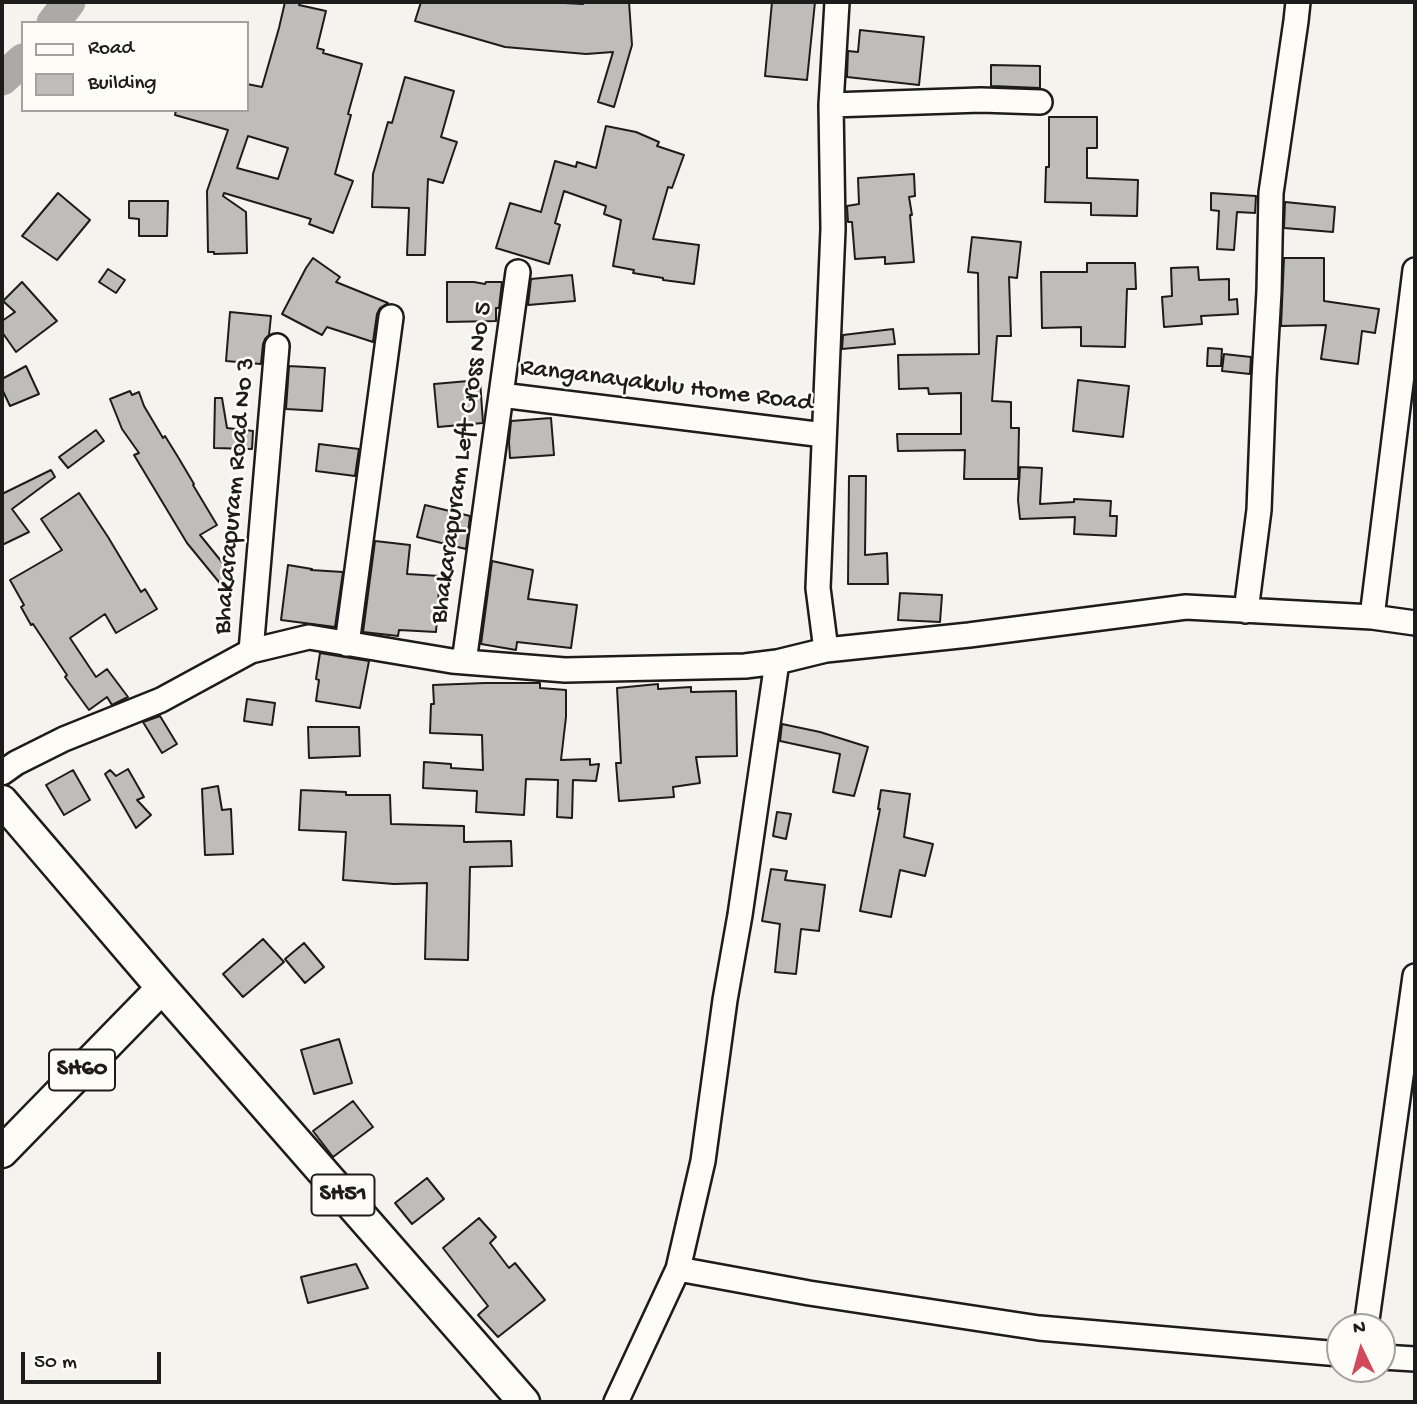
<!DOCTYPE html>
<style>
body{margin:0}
#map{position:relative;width:1417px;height:1404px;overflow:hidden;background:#f4f3ee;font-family:"Gochi Hand",sans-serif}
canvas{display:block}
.frame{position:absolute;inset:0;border:4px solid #1c1c1c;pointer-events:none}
.legend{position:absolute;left:21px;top:21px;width:228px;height:91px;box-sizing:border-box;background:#fdfcf7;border:2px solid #a3a29f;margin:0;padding:9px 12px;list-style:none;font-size:21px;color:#1c1c1c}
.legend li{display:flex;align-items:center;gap:14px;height:35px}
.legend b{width:35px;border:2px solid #a3a29f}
.north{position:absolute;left:1326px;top:1313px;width:70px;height:70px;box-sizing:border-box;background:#fdfcf7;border:2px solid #a3a29f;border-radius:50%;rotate:355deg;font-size:19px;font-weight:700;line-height:28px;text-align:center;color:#1c1c1c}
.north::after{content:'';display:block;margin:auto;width:24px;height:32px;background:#d1495b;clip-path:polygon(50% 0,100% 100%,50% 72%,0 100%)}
.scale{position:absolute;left:21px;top:1352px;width:140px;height:32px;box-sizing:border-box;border:4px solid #1c1c1c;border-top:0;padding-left:9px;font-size:21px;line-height:24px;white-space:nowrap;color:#1c1c1c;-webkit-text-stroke:5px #fdfcf7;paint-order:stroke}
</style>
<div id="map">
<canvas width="1417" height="1404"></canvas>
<div class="frame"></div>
<ul class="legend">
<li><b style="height:9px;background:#fdfcf7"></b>Road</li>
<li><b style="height:19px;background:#bebdba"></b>Building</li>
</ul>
<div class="north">N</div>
<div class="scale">50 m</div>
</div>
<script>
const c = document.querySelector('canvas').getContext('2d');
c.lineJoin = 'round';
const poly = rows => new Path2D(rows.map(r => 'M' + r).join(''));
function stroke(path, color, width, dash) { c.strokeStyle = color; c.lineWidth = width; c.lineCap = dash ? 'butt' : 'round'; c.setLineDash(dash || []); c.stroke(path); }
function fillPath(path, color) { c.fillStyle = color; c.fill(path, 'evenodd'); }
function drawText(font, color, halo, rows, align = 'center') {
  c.font = font + ' "Gochi Hand",sans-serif'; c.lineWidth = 5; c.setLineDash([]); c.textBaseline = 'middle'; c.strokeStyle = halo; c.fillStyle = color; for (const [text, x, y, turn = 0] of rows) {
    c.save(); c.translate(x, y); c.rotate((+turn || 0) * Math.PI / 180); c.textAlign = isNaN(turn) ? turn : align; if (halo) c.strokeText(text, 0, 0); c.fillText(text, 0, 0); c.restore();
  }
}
stroke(poly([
 [53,23,69,2],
 [2,79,23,60]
]), '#abaaa6', 33);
const building = poly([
 [285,2,300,2,299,5,326,11,317,48,324,50,323,53,362,64,348,114,351,115,335,174,353,181,333,233,309,224,311,219,224,193,223,196,246,212,247,253,214,254,214,252,208,252,207,191,228,130,175,115,176,110,247,110,247,84,262,87,279,28,285,2],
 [248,136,288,148,278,179,237,168,248,136],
 [421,2,545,2,583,4,583,2,629,2,632,45,614,107,598,102,613,52,586,54,505,47,415,21,421,2],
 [772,2,815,2,807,80,765,76,772,2],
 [860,30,924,37,919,85,847,77,848,51,858,52,860,30],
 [991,65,1040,66,1040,88,991,86,991,65],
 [405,77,454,91,441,137,457,142,443,183,428,179,425,255,407,255,409,208,372,207,373,174,388,122,392,123,405,77],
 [1049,117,1097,117,1097,148,1087,148,1087,178,1138,180,1137,216,1091,215,1091,203,1045,202,1046,167,1049,167,1049,117],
 [606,126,636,132,659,142,657,146,684,155,672,188,668,187,653,239,699,245,694,284,663,280,663,278,633,273,634,270,613,266,621,220,604,214,606,206,564,191,555,223,560,225,549,264,496,248,510,203,541,212,555,161,576,167,577,162,596,168,606,126],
 [914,174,915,196,909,197,912,215,910,215,914,262,885,264,885,257,855,259,852,222,848,222,847,206,859,204,858,178,914,174],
 [58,193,90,220,57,260,22,236,58,193],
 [1211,193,1256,196,1255,213,1237,212,1234,250,1217,249,1219,211,1211,210,1211,193],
 [129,201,168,201,167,236,139,236,139,219,129,218,129,201],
 [1285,202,1335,207,1333,232,1284,228,1285,202],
 [972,237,1021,242,1017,278,1009,277,1011,336,997,336,992,401,1011,402,1011,428,1019,428,1018,479,964,479,965,450,898,451,897,434,961,434,961,393,929,394,928,388,899,389,898,355,979,354,978,273,968,272,972,237],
 [313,258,340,277,336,282,388,303,380,308,377,314,373,342,327,327,322,335,282,314,306,268,313,258],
 [1284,258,1324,258,1324,301,1379,309,1375,333,1362,331,1358,364,1321,359,1326,325,1281,326,1284,258],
 [1087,263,1135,263,1136,289,1127,289,1125,347,1081,346,1081,327,1042,328,1041,272,1087,272,1087,263],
 [1198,267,1199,280,1229,279,1229,300,1237,299,1238,314,1201,316,1202,324,1164,327,1162,297,1172,296,1171,268,1198,267],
 [108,269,125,280,116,293,99,282,108,269],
 [572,275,575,301,528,305,531,279,572,275],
 [22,282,57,321,16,352,2,332,2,321,15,312,3,301,22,282],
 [447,282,474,282,485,284,486,282,502,282,499,308,496,308,496,321,447,322,447,282],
 [230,312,271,316,269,335,265,339,263,344,261,364,226,361,230,312],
 [893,329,895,344,842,349,843,335,893,329],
 [1208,348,1222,349,1221,366,1207,366,1208,348],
 [1224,354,1251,357,1250,374,1222,371,1224,354],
 [26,366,39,394,10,406,2,389,2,379,26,366],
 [289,366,325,368,322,411,286,409,289,366],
 [480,380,483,423,438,427,434,384,480,380],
 [1078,380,1129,386,1123,437,1073,431,1078,380],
 [130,391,132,395,139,392,144,406,163,438,165,436,178,457,194,484,193,485,217,525,200,535,234,577,223,587,187,543,134,455,139,453,122,429,110,399,130,391],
 [215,398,222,398,227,428,253,431,252,449,214,448,215,398],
 [551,418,554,455,510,458,509,442,511,421,551,418],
 [96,430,104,441,68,468,59,457,96,430],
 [319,444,359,449,355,476,316,471,319,444],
 [1020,467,1042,468,1040,504,1074,502,1074,499,1111,501,1110,516,1117,516,1116,536,1074,534,1075,517,1020,519,1018,500,1020,467],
 [51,470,55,477,12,509,29,532,2,545,2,494,51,470],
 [849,476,866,476,865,555,887,553,888,584,848,584,849,476],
 [79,493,108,537,141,592,145,589,157,609,116,633,105,614,70,638,96,677,107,669,128,697,112,705,107,697,89,710,65,677,67,675,33,624,31,625,21,607,24,605,10,580,62,550,41,519,79,493],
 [425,505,470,516,466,549,417,537,425,505],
 [375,541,410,545,407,574,440,576,436,632,399,630,398,636,363,632,375,541],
 [492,561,533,570,528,599,577,605,571,648,517,642,516,650,481,644,492,561],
 [288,565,312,569,311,570,343,572,335,627,281,620,288,565],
 [900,593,942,595,940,622,898,620,900,593],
 [320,653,369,661,360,708,316,701,319,680,316,679,320,653],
 [485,683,540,683,540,688,566,690,566,717,561,760,590,759,590,765,599,764,596,781,573,780,572,818,557,817,558,780,526,779,524,815,476,812,477,791,423,788,424,762,451,764,451,768,483,770,482,735,430,733,431,704,434,704,433,685,485,683],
 [658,684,658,689,691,687,691,692,736,691,737,756,696,757,700,783,673,787,674,797,619,801,616,763,621,763,617,688,658,684],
 [247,699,275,703,272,725,244,721,247,699],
 [160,716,177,744,162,753,143,722,160,716],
 [782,724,820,732,868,747,854,796,833,792,840,754,780,741,782,724],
 [308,727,359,727,360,756,309,758,308,727],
 [128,769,144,797,137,800,151,815,136,828,105,774,110,770,116,776,128,769],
 [73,770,90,800,64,815,46,785,73,770],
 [218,786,222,810,231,809,233,854,205,855,202,789,218,786],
 [301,790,346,792,346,795,390,795,391,824,464,826,464,842,511,841,512,866,470,867,468,960,425,959,427,883,394,884,343,880,346,832,299,830,301,790],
 [881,790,910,794,904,837,933,844,925,876,900,870,891,917,860,911,880,809,878,809,881,790],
 [777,812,791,814,786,839,773,836,777,812],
 [771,869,787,871,785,880,825,885,819,931,801,929,796,974,775,972,780,924,762,921,771,869],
 [263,939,284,962,243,997,223,974,263,939],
 [304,943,324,967,305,983,285,959,304,943],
 [339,1039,352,1083,314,1094,301,1050,339,1039],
 [353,1101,373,1127,333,1157,313,1131,353,1101],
 [427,1178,444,1199,412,1224,395,1203,427,1178],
 [479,1218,496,1237,490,1243,509,1268,515,1263,545,1300,498,1337,478,1315,488,1306,443,1248,479,1218],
 [356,1264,368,1288,308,1303,301,1277,356,1264]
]);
fillPath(building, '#bebdba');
stroke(building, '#1c1c1c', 2);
const minor = poly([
 [831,105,981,100,1040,102],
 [501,395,824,435],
 [1246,611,1259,510,1264,379,1269,291,1271,193,1296,21,1298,2],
 [1372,617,1415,270],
 [347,644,391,317],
 [826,650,818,588,833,229,831,105,837,2],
 [251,651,277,346],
 [464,662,518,272],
 [2,773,16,763,64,739,161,700,251,651,309,637,452,661,565,670,745,666,777,662,826,650,969,635,1186,607,1372,617,1415,623],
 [678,1269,809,1293,1039,1328,1340,1354],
 [1366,1327,1415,976],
 [1382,1357,1415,1359],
 [616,1402,678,1269,703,1161,725,1000,740,915,777,662]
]);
const major = poly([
 [2,801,162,988,524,1402],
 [2,1152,162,988]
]);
stroke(minor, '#1c1c1c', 28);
stroke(major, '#1c1c1c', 35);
stroke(minor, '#fdfcf7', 23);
stroke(major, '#fdfcf7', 30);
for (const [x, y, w] of [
 [82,1070,66],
 [343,1195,63]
]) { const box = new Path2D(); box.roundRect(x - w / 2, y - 20.5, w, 41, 5); c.fillStyle = '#fdfcf7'; c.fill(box); stroke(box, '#1c1c1c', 2); }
drawText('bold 24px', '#1c1c1c', null, [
 ["SH60",82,1070],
 ["SH51",343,1195]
]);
drawText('26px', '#1c1c1c', '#fdfcf7', [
 ["Ranganayakulu Home Road",666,387,7],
 ["Bhakarapuram Left Cross No 5",463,463,-82],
 ["Bhakarapuram Road No 3",236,496,-85]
]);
</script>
